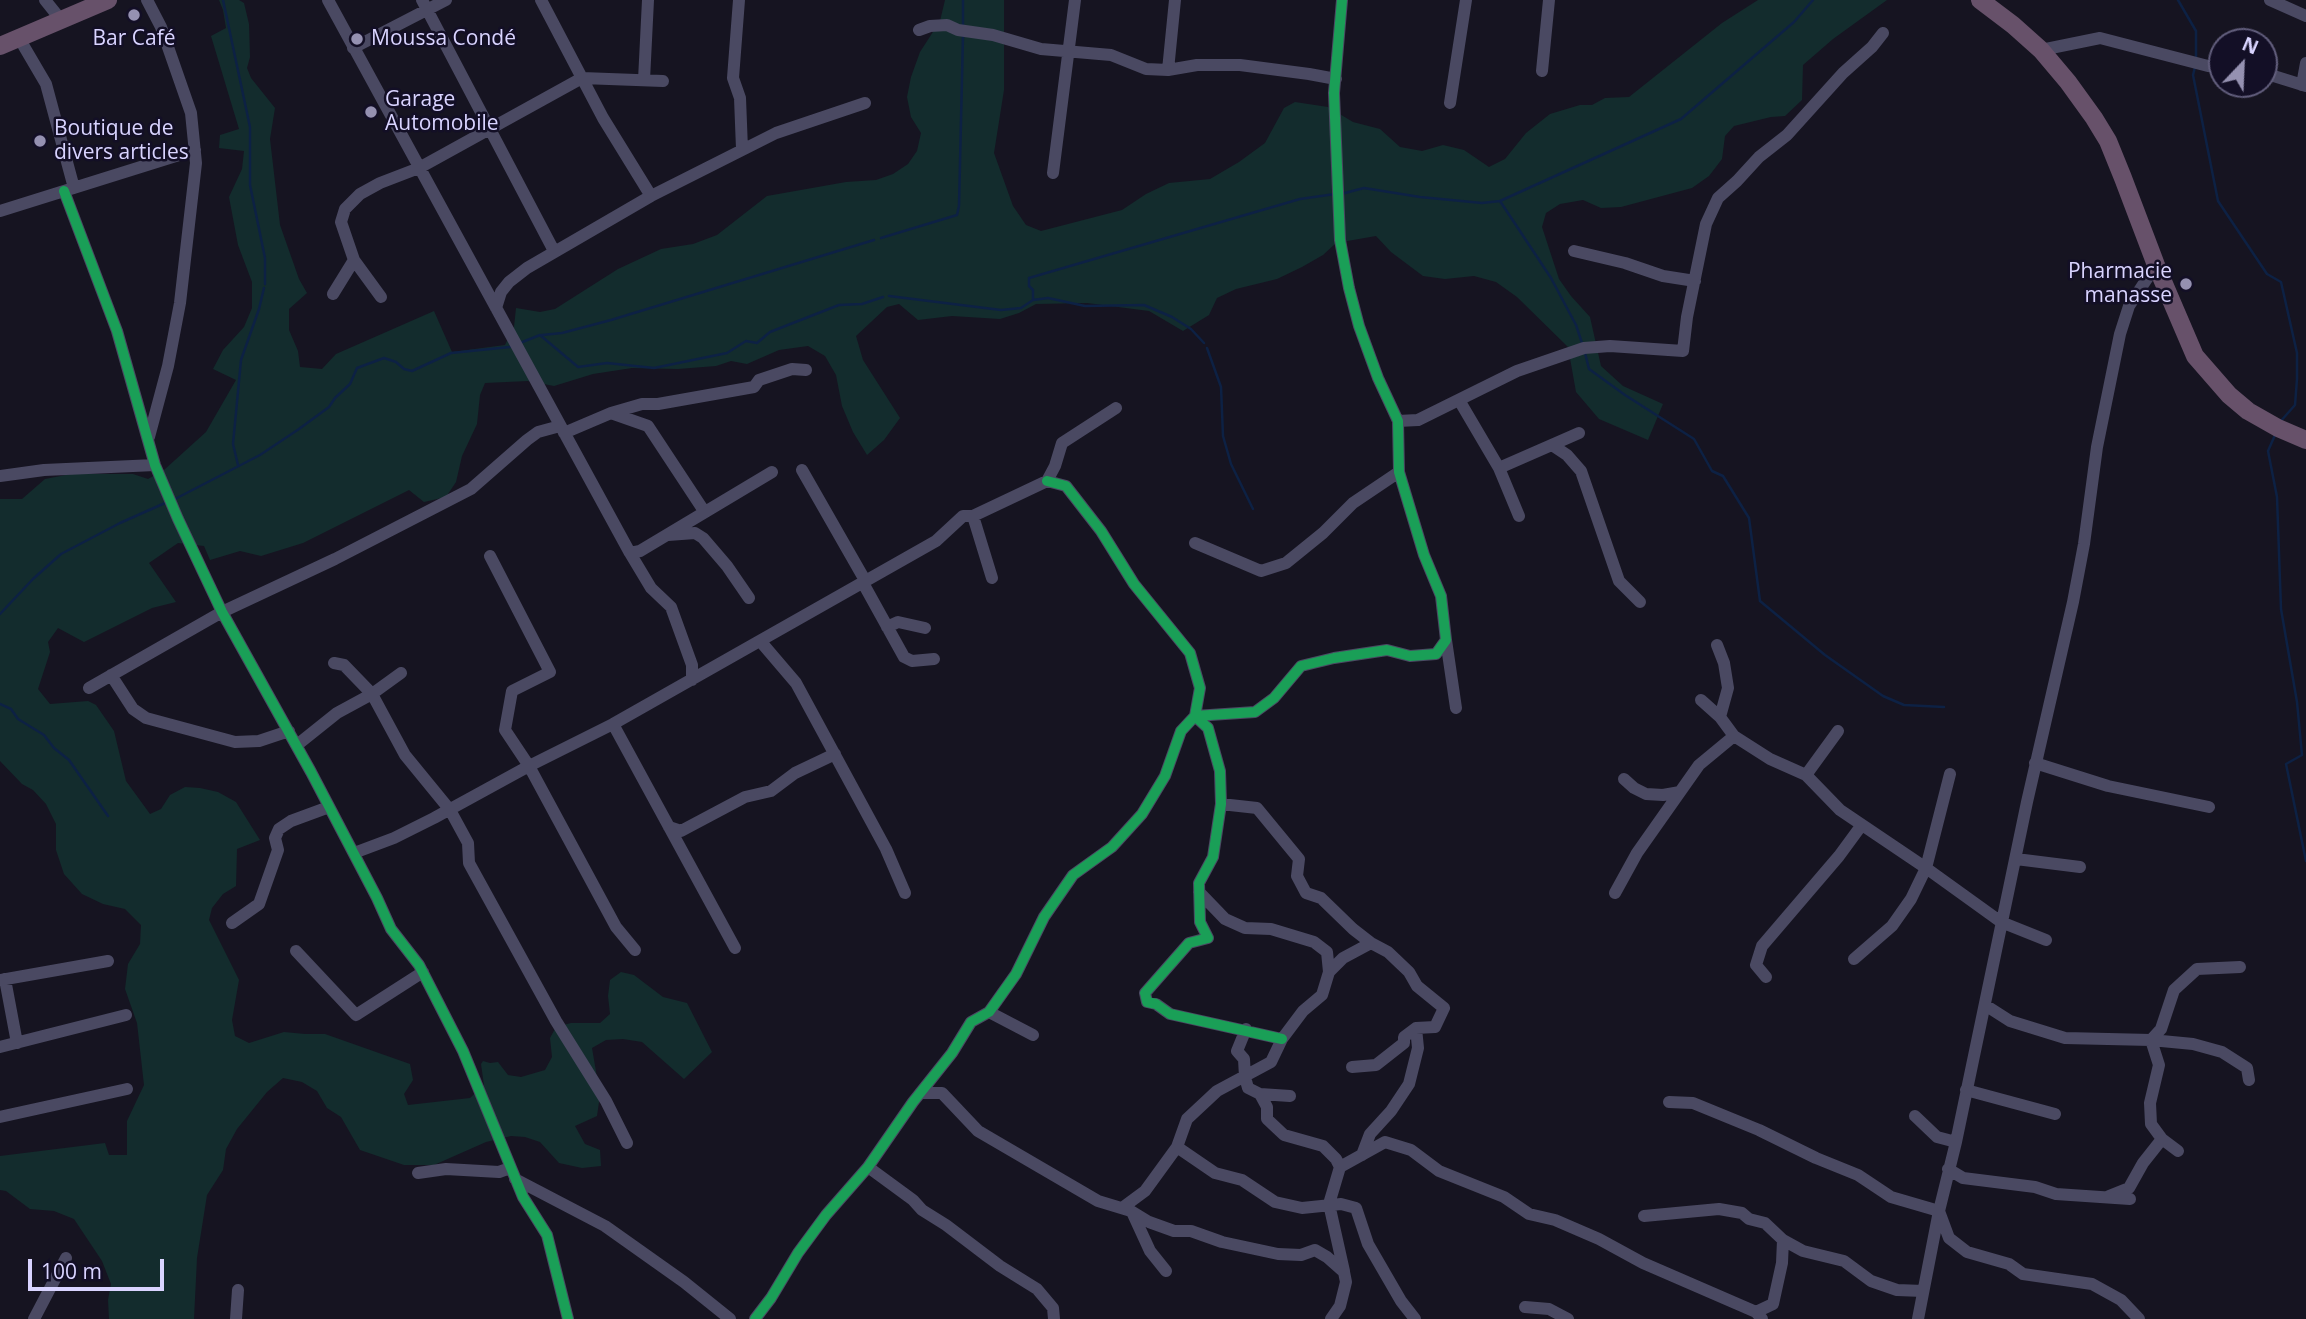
<!DOCTYPE html>
<meta charset="utf-8">
<style>
body{margin:0}
#map{position:relative;width:2306px;height:1319px;overflow:hidden;background:#161421;font-family:"Open Sans",sans-serif}
canvas{display:block}
.north{position:absolute;left:2208px;top:28px;width:70px;height:70px;box-sizing:border-box;background:#130f26;border:2px solid #625e7d;border-radius:50%;rotate:23deg;font-size:19px;font-weight:700;line-height:28px;text-align:center;color:#d9d4ff}
.north::after{content:'';display:block;margin:auto;width:24px;height:32px;background:#9591b1;clip-path:polygon(50% 0,100% 100%,50% 72%,0 100%)}
.scale{position:absolute;left:28px;top:1259px;width:136px;height:32px;box-sizing:border-box;border:4px solid #d9d4ff;border-top:0;padding-left:9px;font-size:21px;line-height:24px;white-space:nowrap;color:#d9d4ff;-webkit-text-stroke:5px #130f26;paint-order:stroke}
</style>
<div id="map">
<canvas width="2306" height="1319"></canvas>
<div class="north">N</div>
<div class="scale">100 m</div>
</div>
<script>
const c = document.querySelector('canvas').getContext('2d');
c.lineJoin = 'round';
function fillPath(path, color) { c.fillStyle = color; c.fill(path, 'evenodd'); }
const poly = rows => new Path2D(rows.map(r => 'M' + r).join(''));
function stroke(path, color, width, dash) { c.strokeStyle = color; c.lineWidth = width; c.lineCap = dash ? 'butt' : 'round'; c.setLineDash(dash || []); c.stroke(path); }
function drawText(font, color, halo, rows, align = 'center') {
  c.font = font + ' "Open Sans",sans-serif'; c.lineWidth = 5; c.setLineDash([]); c.textBaseline = 'middle'; c.strokeStyle = halo; c.fillStyle = color; for (const [text, x, y, turn = 0] of rows) {
    c.save(); c.translate(x, y); c.rotate((+turn || 0) * Math.PI / 180); c.textAlign = isNaN(turn) ? turn : align; if (halo) c.strokeText(text, 0, 0); c.fillText(text, 0, 0); c.restore();
  }
}
fillPath(poly([
 [219,0,239,0,244,3,249,24,250,57,247,68,251,78,275,108,270,139,280,225,299,279,307,293,289,309,289,330,298,351,300,367,322,369,336,354,434,311,452,352,505,345,514,327,516,308,540,312,555,309,618,269,661,249,693,244,717,235,767,196,846,182,876,180,893,174,908,164,917,151,921,133,911,117,907,97,911,77,920,52,940,21,945,0,1004,0,1004,90,994,153,1013,206,1026,225,1041,231,1122,210,1146,194,1169,183,1210,179,1239,162,1265,143,1284,108,1295,102,1328,107,1353,122,1380,129,1400,147,1422,151,1443,145,1464,150,1489,167,1505,159,1526,133,1550,114,1580,105,1592,105,1605,98,1629,97,1722,23,1758,0,1887,0,1833,39,1803,65,1802,100,1785,116,1771,117,1734,126,1725,136,1722,159,1709,176,1692,188,1621,207,1601,208,1583,200,1560,204,1546,213,1542,227,1559,279,1571,296,1590,317,1601,366,1623,386,1663,404,1648,440,1599,419,1576,392,1568,347,1517,297,1496,282,1474,276,1445,279,1423,276,1391,252,1376,236,1336,243,1323,255,1302,267,1277,279,1236,289,1217,298,1209,315,1183,331,1149,311,1087,303,1036,304,1019,313,1000,319,952,316,918,320,899,304,887,307,856,336,863,360,900,418,884,440,867,455,853,432,842,406,836,375,825,356,808,346,779,350,747,364,731,361,716,366,678,369,632,368,593,374,554,386,528,381,485,383,480,395,477,424,462,456,456,482,446,497,424,502,409,490,303,543,261,556,240,551,210,560,204,546,178,543,149,563,176,602,152,608,84,642,58,628,48,642,50,652,38,689,50,704,88,701,96,705,114,731,126,781,150,814,161,809,170,795,185,787,200,788,218,792,236,802,260,840,237,849,236,886,223,894,212,908,209,920,239,980,232,1020,235,1036,249,1043,284,1032,305,1034,325,1034,410,1064,413,1080,404,1094,408,1105,470,1098,484,1085,481,1064,483,1061,490,1063,498,1062,508,1075,521,1077,545,1070,552,1057,550,1038,556,1027,571,1023,600,1023,610,1014,608,996,610,980,621,972,634,975,663,997,687,1003,712,1052,684,1079,642,1042,623,1039,606,1040,592,1048,600,1095,597,1116,575,1126,585,1144,600,1150,601,1166,582,1168,559,1163,540,1142,525,1137,511,1136,486,1142,434,1165,404,1165,360,1150,341,1117,327,1108,317,1091,302,1082,283,1078,267,1092,237,1129,226,1149,223,1170,207,1195,197,1258,194,1319,109,1319,108,1300,111,1284,102,1261,74,1219,54,1211,30,1209,6,1191,0,1190,0,1156,105,1143,109,1155,127,1155,127,1121,144,1085,137,1023,125,989,128,964,140,944,141,925,125,909,103,904,82,894,64,874,56,850,56,824,46,804,33,790,22,784,0,761,0,499,22,499,45,479,71,474,133,474,148,479,164,470,206,432,236,380,213,369,223,350,244,327,252,308,252,282,238,245,229,197,242,169,244,151,219,148,220,135,239,129,211,36,226,28,223,10]
]), '#132c2d');
stroke(poly([
 [223,0,250,127,250,185,265,258,265,284],
 [2178,0,2196,31,2196,60],
 [963,28,963,0],
 [2195,67,2193,75,2218,201,2267,274,2281,282,2297,353,2297,379,2295,405,2280,422],
 [1341,194,1364,188,1420,197,1482,203,1500,201,1681,119,1794,22,1813,0],
 [1500,201,1551,278,1576,325,1582,343],
 [881,238,957,215,959,206,963,35],
 [889,296,1001,310,1021,308,1033,300,1048,298,1085,306,1144,305,1172,317,1191,329,1204,343],
 [1033,300,1033,290,1029,286,1029,278,1300,199,1335,194],
 [542,335,562,333,611,320,874,240],
 [520,343,540,335,578,367,607,363,654,368,727,353,746,341,757,343,770,332,839,305,862,304,883,297],
 [1207,348,1221,387,1223,436,1231,464,1253,509],
 [1585,353,1589,369,1625,395,1694,439,1712,471,1723,476,1749,518,1760,601,1825,655,1883,696,1904,705,1944,707],
 [2275,435,2268,451,2277,497,2281,609,2297,702,2302,755,2286,764,2306,861],
 [238,465,233,444,241,360,259,309,264,288],
 [175,499,260,455,299,429,329,407,335,398,350,384,357,368,384,358,396,362,404,369,412,371,451,353,510,347],
 [0,614,33,579,61,554,120,523,165,503],
 [0,704,11,709,18,719,44,735,54,748,69,760,108,816]
]), '#0d2144', 2.5);
stroke(poly([
 [45,0,61,20],
 [147,0,161,27,191,113,196,163,180,303,168,366,149,437],
 [328,0,630,553,651,588,671,607,692,665,692,680],
 [422,0,554,251],
 [541,0,603,118,651,196],
 [739,0,733,78,740,98,742,149],
 [1175,0,1168,70,1197,65,1240,65,1309,74,1336,79],
 [2270,0,2306,16],
 [919,30,930,26,947,25,958,30,993,35,1041,49,1111,55,1146,69,1168,70],
 [19,38,46,84,74,188],
 [353,48,446,0],
 [2041,50,2100,38,2208,66,2222,67],
 [1542,71,1549,0],
 [2264,73,2306,86],
 [644,80,648,0],
 [2302,85,2306,63],
 [1450,103,1466,0],
 [1053,173,1075,0],
 [64,191,117,331,155,465,178,519,222,612,311,772,377,898,391,929,419,965,463,1051,523,1197,547,1235,568,1319],
 [0,211,195,150],
 [1574,251,1625,263,1663,276,1695,281],
 [354,260,381,297],
 [333,294,354,260,341,222,345,209,360,194,380,183,419,168,582,78,663,81],
 [496,308,501,292,509,282,527,268,651,196,776,133,865,103],
 [1459,400,1499,468,1579,433],
 [611,413,648,426,704,511],
 [1398,421,1418,420,1517,371,1584,348,1610,346,1683,351,1687,317,1706,224,1718,198,1737,181,1759,157,1787,135,1843,73,1872,47,1883,33],
 [564,433,611,413,642,404,658,404,754,387,759,380,792,369,806,370],
 [1552,445,1567,455,1581,471,1619,581,1640,602],
 [1499,468,1519,516],
 [802,470,866,582],
 [0,476,44,470,155,465],
 [1047,481,1066,486,1101,531,1134,584,1190,653,1200,688,1195,716,1255,712,1274,698,1301,666,1334,658,1387,650,1410,656,1436,654,1446,640,1441,596,1424,555,1399,472,1398,421,1378,378,1359,326,1349,288,1340,240,1334,93,1342,0],
 [973,516,992,578],
 [668,535,695,533,703,538,727,566,749,598],
 [1195,543,1261,571,1286,563,1323,533,1353,503,1399,472],
 [630,553,640,551,772,472],
 [490,556,550,672,512,691,505,730,529,766,616,927,635,950],
 [863,583,904,657,912,661,934,659],
 [887,627,898,622,925,628],
 [1446,640,1456,708],
 [761,642,796,683,886,849,905,893],
 [1717,645,1724,663,1728,688,1720,717,1734,736],
 [334,663,344,665,372,694,405,755,450,810,468,843,469,863,556,1021,606,1101,627,1143],
 [111,675,133,709,146,718,235,742,259,741,289,731],
 [89,688,222,612,335,559,471,489,527,440,538,432,560,426],
 [1701,700,1720,717],
 [613,724,735,948],
 [297,745,337,713,372,694,401,673],
 [2035,763,2108,786,2209,807],
 [1806,775,1838,731],
 [1624,779,1634,788,1646,794,1663,795,1680,792],
 [1221,804,1257,808,1299,859,1297,876,1306,893,1321,898,1353,929,1371,943,1388,952,1409,972,1417,986,1444,1008,1435,1027,1416,1028,1404,1037,1404,1043,1376,1065,1352,1067],
 [669,827,681,831,745,797,771,791,795,773,835,754],
 [354,853,394,838,434,818,529,766,613,724,936,541,963,516,973,516,1047,481,1055,466,1062,443,1116,408],
 [2016,859,2080,867],
 [1199,892,1225,919,1245,928,1271,929,1314,942,1327,952,1329,972],
 [1615,893,1637,853,1699,765,1734,736,1770,759,1806,775,1840,810,1926,868,2001,922,2046,940],
 [232,923,259,904,278,850,275,838,279,829,291,821,329,807],
 [296,951,356,1015,423,972],
 [1854,959,1892,926,1911,899,1926,868,1950,774],
 [1766,977,1756,965,1762,946,1839,856,1861,826],
 [5,979,17,1043],
 [0,980,108,961],
 [1985,1005,2010,1021,2065,1038,2151,1040,2161,1029,2174,990,2197,969,2240,967],
 [989,1012,1033,1035],
 [1246,1029,1237,1051,1244,1059,1245,1077,1248,1088,1260,1094,1267,1107,1267,1119,1284,1135,1323,1146,1336,1159,1340,1167,1329,1204,1344,1271],
 [0,1047,126,1015],
 [1966,1090,2055,1114],
 [920,1093,942,1093,978,1131,1098,1201,1131,1211,1149,1222,1174,1231,1191,1231,1222,1242,1278,1254,1301,1255,1315,1250,1327,1257,1344,1272,1346,1282,1340,1306,1331,1319],
 [1260,1094,1290,1096],
 [1669,1102,1693,1103,1759,1130,1816,1158,1858,1175,1891,1197,1939,1211,1949,1238,1967,1252,2009,1264,2023,1274,2092,1284,2121,1300,2139,1319],
 [1915,1116,1937,1137,1956,1142],
 [0,1117,127,1089],
 [1177,1147,1187,1119,1217,1091,1271,1062,1282,1039,1303,1011,1322,995,1329,972,1343,958,1371,943],
 [2178,1151,2162,1139,2151,1124,2150,1103,2159,1065,2151,1040,2193,1044,2222,1052,2247,1068,2249,1080],
 [1362,1155,1370,1134,1391,1111,1409,1084,1418,1048,1416,1028],
 [868,1167,913,1200,922,1210,946,1225,1000,1266,1037,1289,1053,1308,1054,1319],
 [1340,1167,1385,1142,1411,1150,1439,1171,1504,1197,1529,1214,1555,1220,1599,1239,1643,1263,1756,1312,1762,1319],
 [1948,1169,1963,1178,2035,1187,2056,1194,2130,1199],
 [418,1173,446,1169,499,1172,510,1168],
 [515,1179,605,1226,684,1282,730,1319],
 [2109,1196,2129,1188,2143,1163,2162,1139],
 [1122,1208,1145,1191,1177,1147,1215,1173,1242,1180,1275,1202,1302,1208,1341,1204,1356,1208,1368,1244,1401,1301,1415,1319],
 [1133,1214,1150,1251,1166,1271],
 [1644,1216,1719,1209,1742,1213,1749,1219,1765,1223,1783,1240,1803,1251,1844,1261,1871,1281,1897,1290,1923,1291],
 [1525,1307,1549,1309,1568,1319],
 [1756,1312,1773,1304,1782,1263,1783,1240],
 [34,1319,66,1258],
 [236,1319,238,1290],
 [755,1319,771,1298,798,1253,826,1215,868,1167,913,1102,952,1053,971,1022,989,1012,1016,974,1044,917,1073,875,1112,847,1142,814,1165,776,1181,731,1195,716,1208,728,1220,771,1221,804,1213,857,1199,883,1200,922,1208,938,1189,943,1145,993,1147,1002,1156,1004,1170,1014,1282,1039],
 [1918,1319,1939,1211,1956,1142,2027,802,2073,602,2084,544,2097,447,2120,334,2129,306,2156,265]
]), '#4a4962', 12);
stroke(poly([
 [1980,0,2013,25,2041,50,2068,82,2094,118,2108,141,2123,178,2156,265,2195,356,2229,395,2248,411,2278,428,2306,440],
 [0,46,108,0]
]), '#67516a', 18);
stroke(poly([
 [64,191,117,331,155,465,178,519,222,612,311,772,377,898,391,929,419,965,463,1051,523,1197,547,1235,568,1319],
 [1047,481,1066,486,1101,531,1134,584,1190,653,1200,688,1195,716,1255,712,1274,698,1301,666,1334,658,1387,650,1410,656,1436,654,1446,640,1441,596,1424,555,1399,472,1398,421,1378,378,1359,326,1349,288,1340,240,1334,93,1342,0],
 [755,1319,771,1298,798,1253,826,1215,868,1167,913,1102,952,1053,971,1022,989,1012,1016,974,1044,917,1073,875,1112,847,1142,814,1165,776,1181,731,1195,716,1208,728,1220,771,1221,804,1213,857,1199,883,1200,922,1208,938,1189,943,1145,993,1147,1002,1156,1004,1170,1014,1282,1039]
]), '#1a9f57', 10);
for (const [x, y, r, color] of [
 [134,15,7,"#9591b1"],
 [357,39,7,"#9591b1"],
 [371,112,7,"#9591b1"],
 [40,141,7,"#9591b1"],
 [2186,284,7,"#9591b1"]
]) { const dot = new Path2D(); dot.arc(x, y, r, 0, 2 * Math.PI); c.fillStyle = color; c.fill(dot); stroke(dot, '#130f26', 2.5); }
drawText('21px', '#d9d4ff', '#130f26', [
 ["Bar Café",134,39,"center"],
 ["Moussa Condé",371,39],
 ["Garage",385,100],
 ["Automobile",385,124],
 ["Boutique de",54,129],
 ["divers articles",54,153],
 ["Pharmacie",2172,272,"right"],
 ["manasse",2172,296,"right"]
], 'left');
</script>
